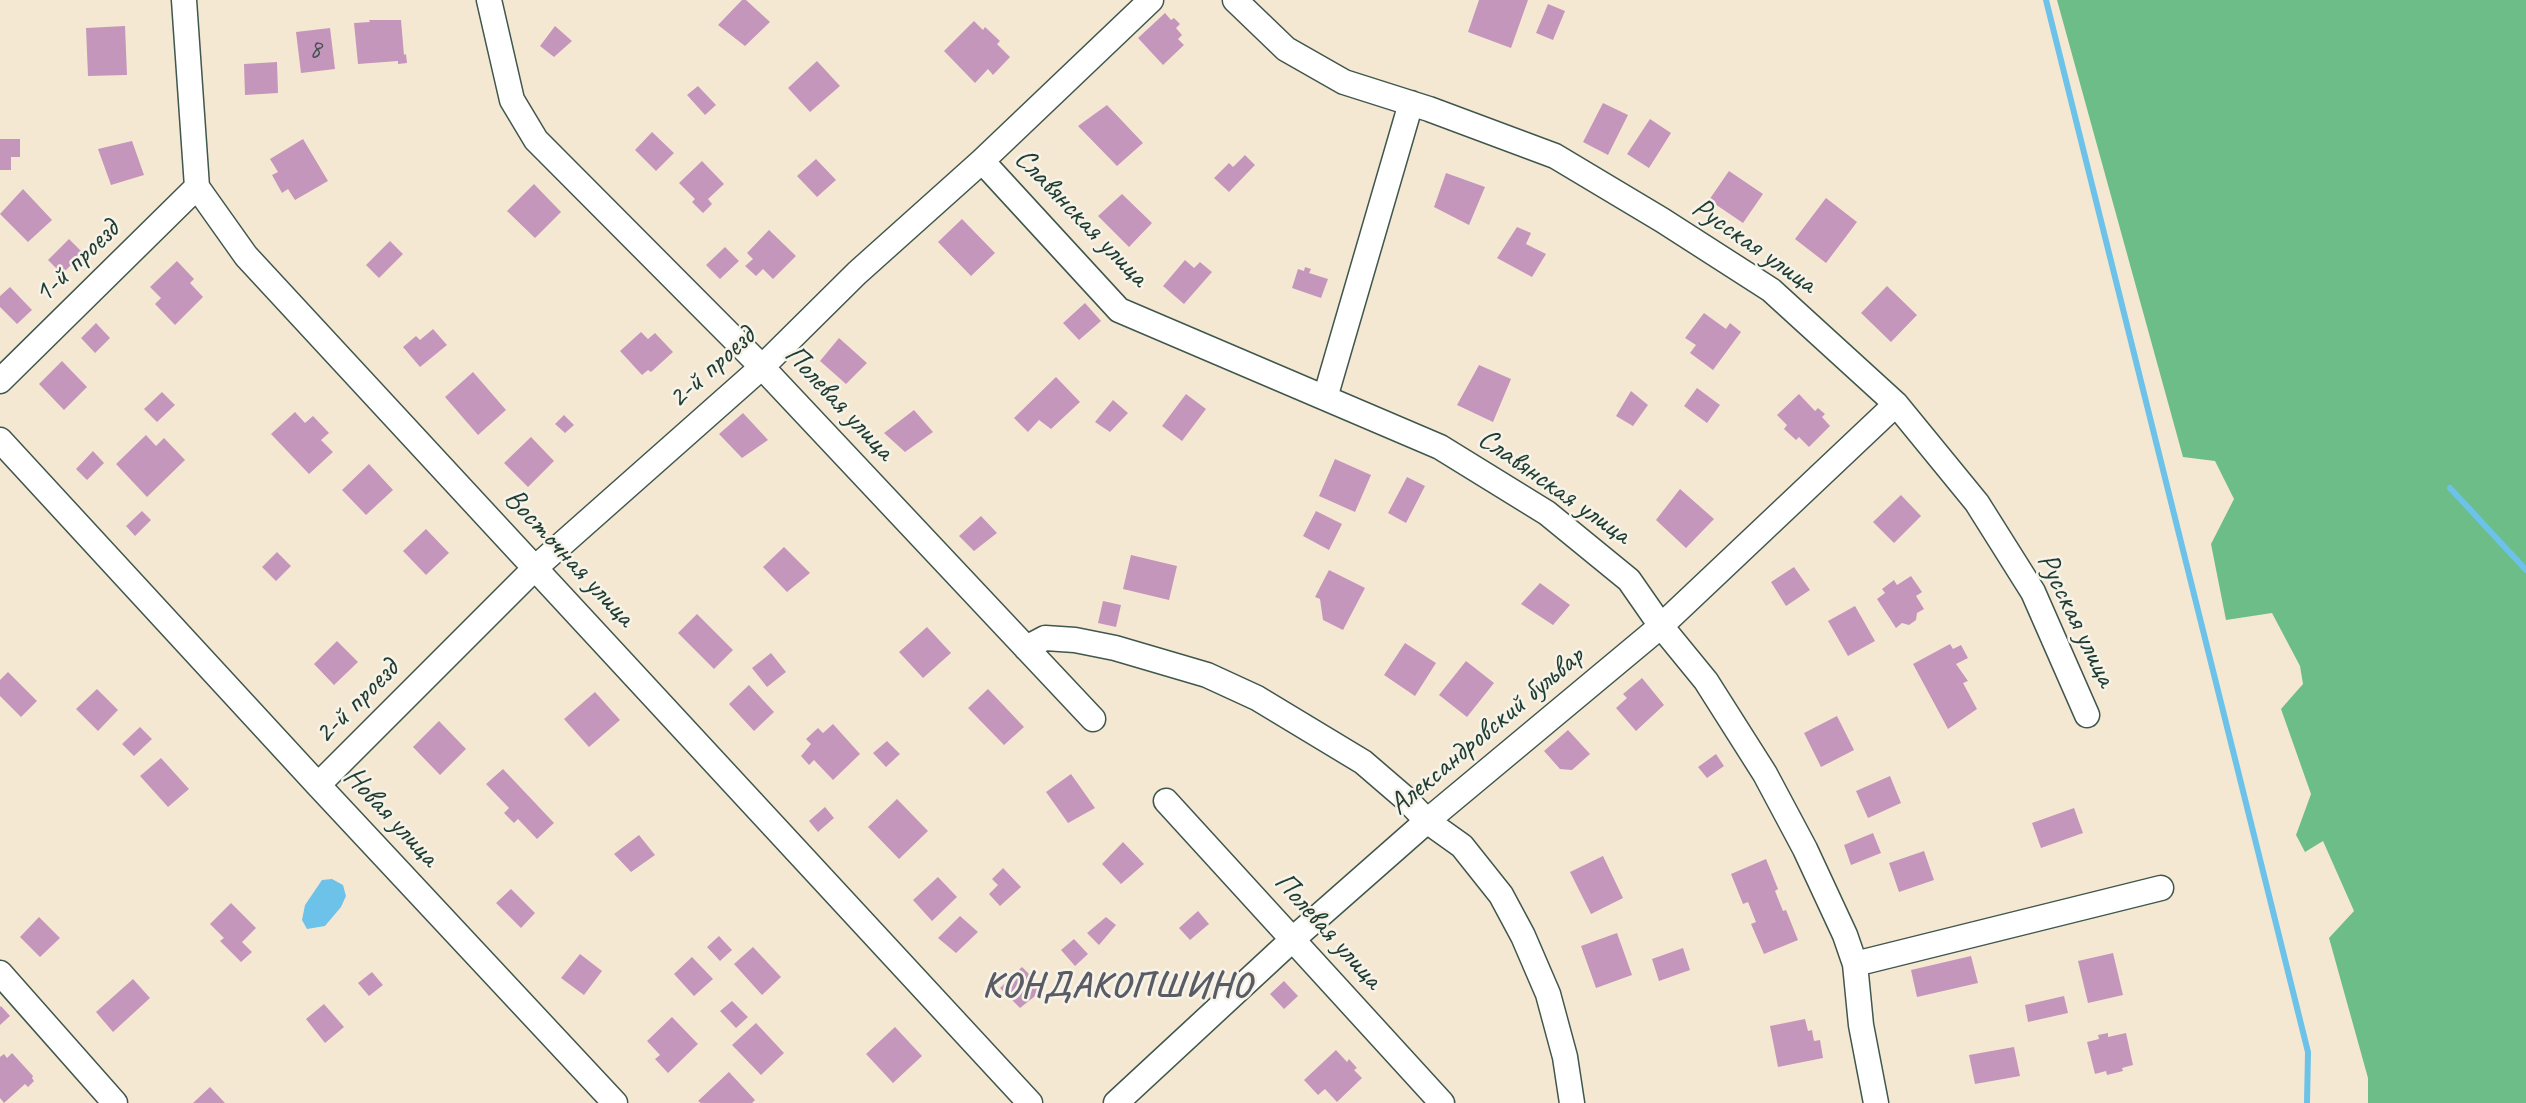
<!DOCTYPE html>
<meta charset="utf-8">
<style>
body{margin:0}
canvas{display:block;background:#f5e8d3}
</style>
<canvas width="2526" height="1103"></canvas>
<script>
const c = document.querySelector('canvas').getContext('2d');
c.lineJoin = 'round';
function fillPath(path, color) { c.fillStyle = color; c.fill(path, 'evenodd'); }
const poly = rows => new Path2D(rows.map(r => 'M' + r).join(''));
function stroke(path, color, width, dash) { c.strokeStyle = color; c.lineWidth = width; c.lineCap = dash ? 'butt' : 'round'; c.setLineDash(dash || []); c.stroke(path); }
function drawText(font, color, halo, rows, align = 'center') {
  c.font = font + ' Caveat,sans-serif'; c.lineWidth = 5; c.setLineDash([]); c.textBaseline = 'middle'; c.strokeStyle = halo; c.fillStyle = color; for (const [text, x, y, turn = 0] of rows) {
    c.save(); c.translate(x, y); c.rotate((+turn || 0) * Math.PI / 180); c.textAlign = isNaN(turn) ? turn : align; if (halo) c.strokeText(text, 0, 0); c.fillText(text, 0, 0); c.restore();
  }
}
fillPath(poly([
 [2057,0,2526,0,2526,1103,2368,1103,2368,1078,2329,938,2354,911,2323,841,2305,852,2296,835,2311,794,2281,709,2303,684,2300,666,2272,613,2226,620,2211,544,2234,499,2215,461,2183,457]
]), '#6cbd88');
fillPath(poly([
 [332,879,343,885,346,896,341,907,325,926,307,929,302,920,305,905,322,880]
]), '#6cc2e9');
stroke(poly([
 [2046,0,2308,1052,2307,1103],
 [2450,488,2526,570]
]), '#6cc2e9', 6);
fillPath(poly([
 [742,0,746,0,770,22,745,46,718,25],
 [1479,0,1528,0,1511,48,1468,32],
 [1548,4,1565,11,1553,40,1536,33],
 [1165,13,1171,20,1174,18,1180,24,1176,28,1182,35,1178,39,1184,45,1163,65,1138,38],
 [369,20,401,20,404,55,406,54,407,63,398,64,398,61,358,64,354,23,370,22],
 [974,21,983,30,985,27,1000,41,997,44,1010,57,993,75,988,69,975,83,944,51],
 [125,26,127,75,88,76,86,28],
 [555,26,572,41,554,57,540,46],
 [330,28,335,69,301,73,296,32],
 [817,61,840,86,810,112,788,88],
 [277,62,278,93,245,95,244,64],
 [698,86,716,105,705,115,687,95],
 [1603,103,1628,115,1608,155,1583,142],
 [1107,105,1143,143,1117,166,1078,126],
 [1650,119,1671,133,1649,168,1627,154],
 [652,132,674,153,656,171,635,150],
 [0,139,20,139,20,157,11,157,11,170,0,170],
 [303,139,328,181,295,200,288,189,282,193,272,175,278,172,270,159],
 [132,141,144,175,111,185,98,149],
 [1245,155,1255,165,1229,192,1214,178,1229,163,1233,167],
 [816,159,836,180,817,197,797,176],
 [702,161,724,184,708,199,712,204,703,213,692,202,695,199,679,183],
 [1729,171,1763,194,1743,223,1709,200],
 [1446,173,1485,187,1469,225,1434,207],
 [534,184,561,212,535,238,507,211],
 [23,189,52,220,28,242,0,214],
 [1122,194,1152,223,1129,247,1098,216],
 [1826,198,1857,222,1826,263,1795,239],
 [962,219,995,253,971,276,938,242],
 [1517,227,1531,233,1526,244,1546,254,1532,277,1497,258],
 [769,230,796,256,773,279,763,269,756,276,745,266,753,259,747,253],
 [69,239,83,253,62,274,48,260],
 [390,241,403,254,379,278,366,265],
 [725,247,739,261,720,279,706,265],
 [1185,260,1194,268,1200,262,1212,272,1184,304,1163,286],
 [177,261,194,279,190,283,203,297,175,325,155,304,161,298,150,287],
 [1305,267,1311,269,1309,273,1328,279,1321,298,1292,288,1298,269,1304,271],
 [1887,286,1917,315,1891,342,1861,313],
 [10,287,32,310,17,324,0,307,0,296],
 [1085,303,1101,321,1079,340,1063,323],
 [1704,313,1726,329,1730,323,1741,332,1713,370,1690,353,1696,345,1685,338],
 [96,323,110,338,95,353,81,338],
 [433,329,447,345,420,367,403,347,416,336,420,340],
 [641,332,648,339,655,333,673,352,651,372,648,370,642,375,620,351],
 [839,338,867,363,846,384,820,361],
 [62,361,87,387,64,410,39,384],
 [1479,365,1511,379,1493,422,1457,405],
 [473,372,506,410,478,435,445,397],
 [1056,377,1080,402,1051,429,1039,420,1028,432,1014,418],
 [1697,388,1720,405,1707,423,1684,406],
 [1631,391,1648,405,1633,426,1616,416],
 [162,392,175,405,157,422,144,409],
 [1186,394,1206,409,1182,441,1162,426],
 [1799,394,1815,411,1818,408,1825,414,1822,417,1830,426,1809,447,1799,437,1796,440,1784,429,1787,425,1777,415],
 [1113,400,1128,413,1110,432,1095,422],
 [914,410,933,432,905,452,884,433],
 [295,412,305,423,313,416,329,433,321,440,333,452,309,474,271,434],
 [743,413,768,440,742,458,719,434],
 [564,415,574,425,565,433,555,424],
 [146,435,156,446,164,438,185,460,147,497,116,464],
 [531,437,554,461,528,487,504,463],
 [93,451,104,463,87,480,76,469],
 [1335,459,1371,475,1355,512,1319,496],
 [369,464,393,490,366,515,342,490],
 [1407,477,1425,486,1406,523,1388,513],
 [1680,489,1714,519,1686,548,1656,520],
 [1901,495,1921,516,1894,543,1873,522],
 [142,511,151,520,135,536,126,526],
 [1316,511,1342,524,1329,550,1303,536],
 [981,516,997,533,974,551,959,536],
 [426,529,449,553,426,575,403,551],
 [784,547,810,573,787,592,763,567],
 [277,552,291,566,276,581,262,567],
 [1131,555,1177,566,1169,600,1123,589],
 [1794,567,1810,590,1786,606,1771,582],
 [1329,570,1365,588,1343,630,1323,620,1320,599,1315,597],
 [1911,576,1922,592,1916,596,1924,609,1917,613,1916,620,1909,625,1902,623,1896,628,1877,599,1885,593,1882,589,1894,580,1897,585],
 [1540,583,1570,605,1553,625,1521,604],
 [1103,601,1121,605,1116,627,1098,623],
 [1855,606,1875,641,1848,656,1828,621],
 [697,614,733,650,714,669,678,633],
 [927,627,951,653,923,678,899,652],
 [337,641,358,662,334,685,314,664],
 [1405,643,1436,663,1415,696,1384,675],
 [1950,644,1953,649,1961,645,1968,658,1956,664,1968,681,1963,683,1977,709,1948,729,1913,664],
 [771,653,786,672,767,687,752,668],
 [1466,661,1494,683,1467,717,1439,695],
 [8,672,37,701,21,717,0,696,0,680],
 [1642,678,1664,705,1636,731,1616,708,1627,698,1623,694],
 [749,685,774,712,754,731,729,704],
 [97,689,118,710,98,731,76,709],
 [988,689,1024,727,1004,745,968,708],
 [595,692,620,720,589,747,564,719],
 [1837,716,1854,750,1821,767,1804,733],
 [439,721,466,749,440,775,413,747],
 [833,724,860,754,833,780,814,760,809,765,801,756,811,744,806,739,818,728,823,733],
 [140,727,152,739,134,756,122,744],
 [1568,730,1590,754,1572,770,1560,769,1544,751],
 [887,741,900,754,886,767,873,753],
 [1716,754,1724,766,1707,778,1698,767],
 [161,758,189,789,168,807,140,776],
 [503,769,554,823,537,839,518,819,514,823,504,813,509,808,486,784],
 [1071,774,1095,808,1068,823,1046,792],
 [1890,776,1901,803,1868,818,1856,791],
 [897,799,928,831,899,859,868,827],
 [825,807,834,818,818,832,809,821],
 [2074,808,2083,833,2041,848,2032,823],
 [1873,833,1881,853,1851,865,1844,845],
 [639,835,655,855,631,872,614,854],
 [1123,842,1144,864,1121,884,1102,864],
 [1924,851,1934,880,1899,892,1889,863],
 [1603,856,1623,898,1591,914,1570,872],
 [1766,859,1778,889,1775,891,1783,911,1786,910,1798,940,1764,954,1751,924,1756,922,1748,902,1743,904,1731,874],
 [1003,868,1021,887,1000,906,989,894,998,885,992,879],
 [938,877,957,897,932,921,913,900],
 [511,889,535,913,521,928,496,903],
 [231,903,256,928,242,942,252,952,241,962,220,941,224,938,210,924],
 [1198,911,1209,924,1190,940,1179,928],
 [960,916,978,932,956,953,938,938],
 [39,917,60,938,40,957,20,937],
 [1106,917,1116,925,1099,945,1087,933],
 [1617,933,1632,975,1596,988,1581,946],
 [719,936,732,950,720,961,707,947],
 [1074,939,1088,954,1075,966,1061,950],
 [753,947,781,977,762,995,734,964],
 [1683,948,1690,970,1659,981,1652,959],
 [2113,953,2123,995,2088,1003,2078,961],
 [580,954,602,971,584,995,561,978],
 [1971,956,1978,983,1917,997,1911,970],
 [692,957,713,979,694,996,674,974],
 [1022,967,1044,989,1020,1008,1000,988],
 [372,972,383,985,369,996,358,983],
 [133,979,150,998,113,1032,96,1012],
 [1284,981,1298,996,1284,1009,1270,994],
 [2064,996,2068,1013,2028,1022,2025,1005],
 [732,1001,748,1017,736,1028,720,1011],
 [324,1004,344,1027,325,1043,306,1019],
 [1,1006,10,1016,0,1025,0,1007],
 [672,1017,698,1044,668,1073,655,1059,660,1055,647,1041],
 [1805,1019,1808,1031,1812,1030,1814,1041,1820,1040,1823,1058,1778,1067,1770,1026],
 [756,1023,784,1053,761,1075,732,1045],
 [895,1027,922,1056,893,1083,866,1054],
 [2108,1033,2108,1037,2126,1033,2133,1065,2122,1068,2123,1071,2107,1075,2106,1071,2095,1074,2087,1042,2099,1039,2098,1035],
 [2014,1047,2020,1076,1975,1084,1969,1055],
 [1336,1050,1347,1062,1349,1059,1357,1068,1354,1070,1362,1078,1337,1102,1325,1089,1318,1095,1304,1080],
 [12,1053,33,1076,32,1078,34,1081,28,1087,25,1084,4,1103,0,1098,0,1057,4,1054,7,1058],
 [729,1072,755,1100,752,1103,701,1103,698,1101],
 [210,1087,225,1103,193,1103]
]), '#c596bc');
const minor = poly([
 [184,0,197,187,246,256,1030,1103],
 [489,0,512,100,536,140,762,367,1093,719],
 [1235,0,1286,49,1344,82,1429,109,1555,156,1662,220,1771,290,1896,404,1977,503,2033,592,2087,715],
 [982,161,1119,310,1440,447,1547,513,1629,580,1661,626,1706,681,1765,774,1805,849,1845,935,1855,964,1861,1025,1876,1103],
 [0,381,197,187],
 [1325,398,1411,103],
 [0,440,318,785,615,1103],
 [1026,648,1045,638,1075,640,1115,648,1207,675,1257,698,1363,762,1406,799,1427,821,1462,846,1501,895,1523,936,1548,994,1565,1057,1572,1103],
 [318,785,535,568,762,367,857,273,982,161,1151,0],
 [1166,801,1442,1103],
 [1855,964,2161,888],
 [0,973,115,1103],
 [1116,1103,1293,939,1427,821,1661,626,1896,404]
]);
stroke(minor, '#3f574c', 27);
stroke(minor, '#fff', 24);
drawText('27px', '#485356', null, [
 ["8",315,50]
]);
drawText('30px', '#1f3d34', '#f7f3e8', [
 ["Славянская улица",1081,218,46],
 ["Русская улица",1754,246,35],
 ["1-й проезд",77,262,-44],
 ["2-й проезд",712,368,-42],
 ["Полевая улица",839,403,47],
 ["Славянская улица",1554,487,35],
 ["Восточная улица",569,558,47],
 ["Русская улица",2076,620,64],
 ["2-й проезд",357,702,-45],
 ["Александровский бульвар",1487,731,-40],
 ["Новая улица",391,817,47],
 ["Полевая улица",1328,931,48]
]);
c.letterSpacing = '1.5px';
drawText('bold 36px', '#595c64', '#f7f3e8', [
 ["КОНДАКОПШИНО",1117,987]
]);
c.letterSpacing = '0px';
</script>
